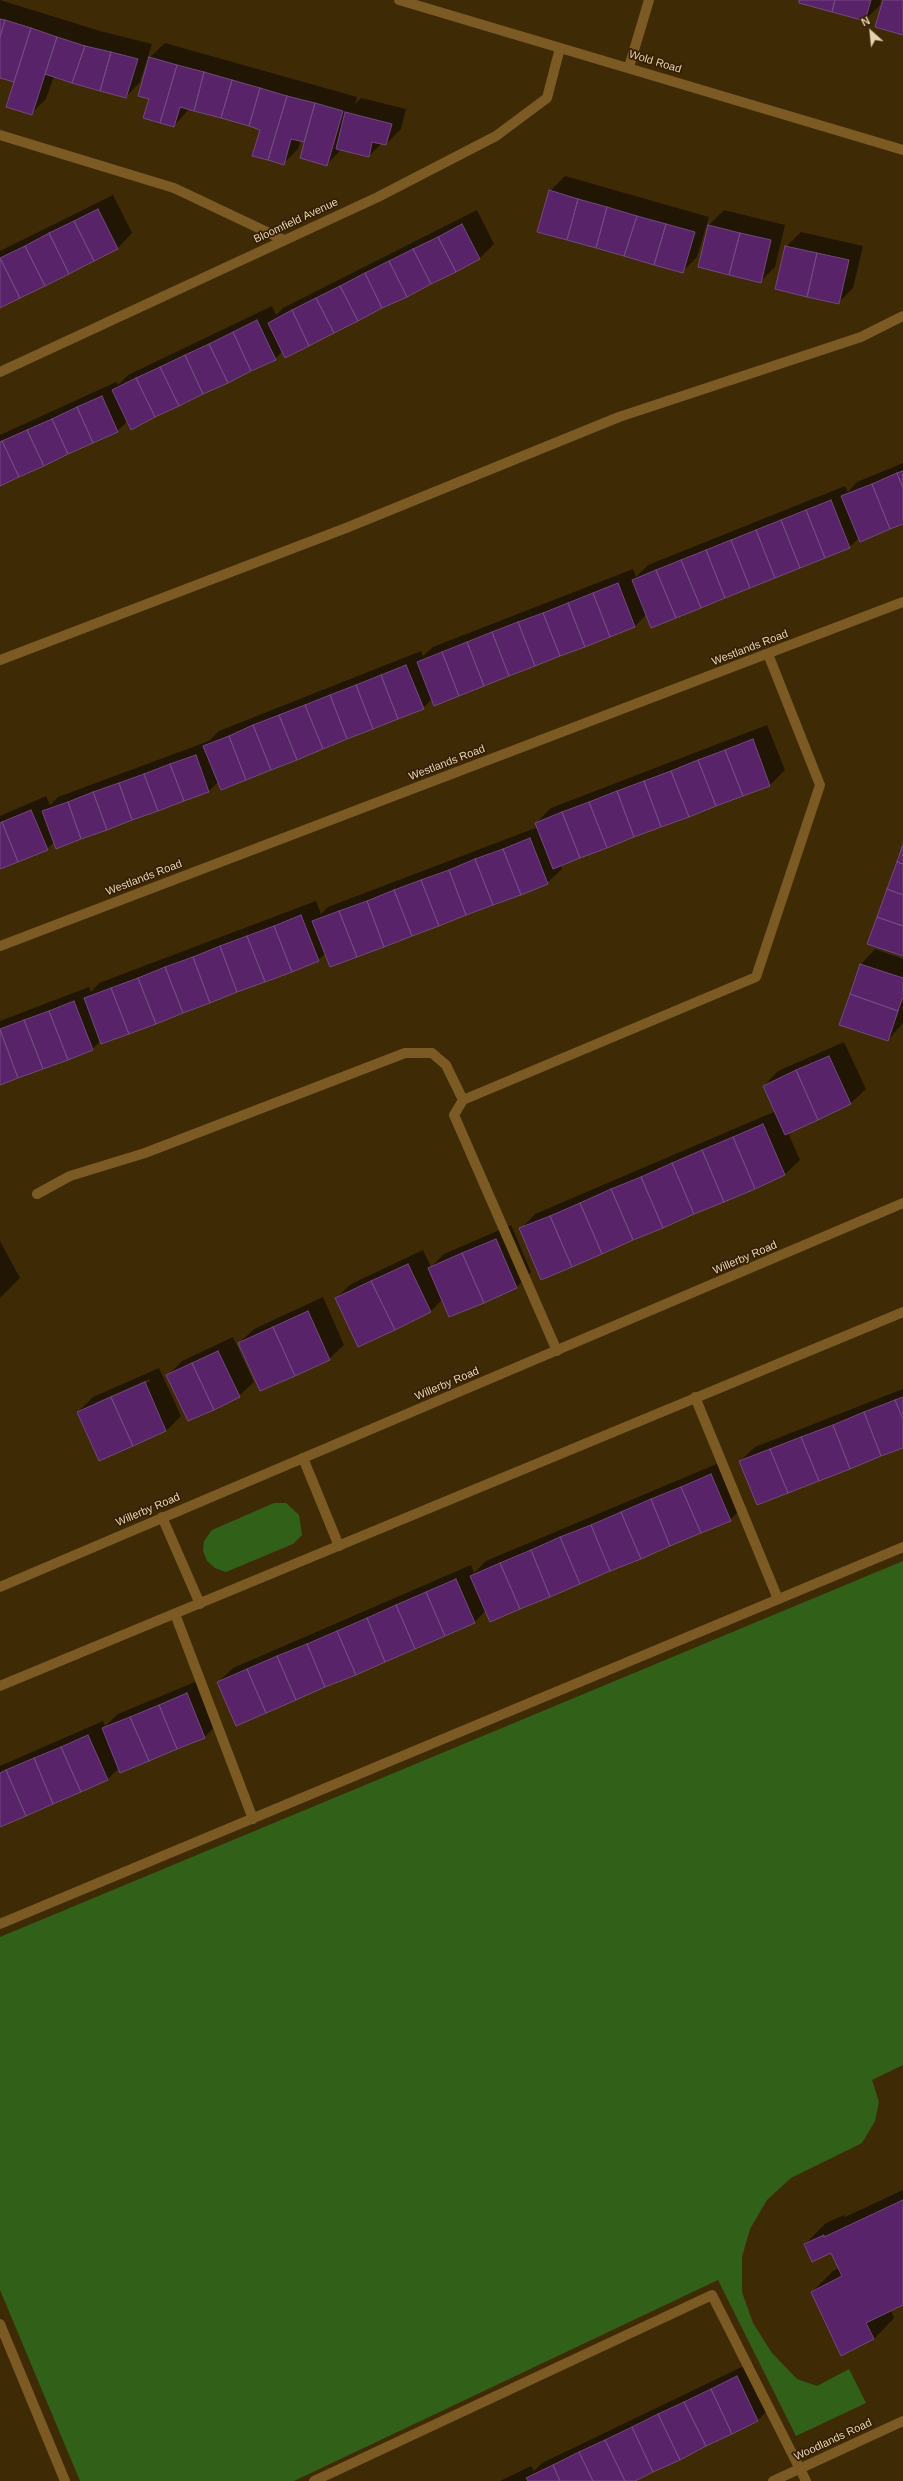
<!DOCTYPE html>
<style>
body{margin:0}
#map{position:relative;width:903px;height:2481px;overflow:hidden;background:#3f2a06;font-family:Arial,sans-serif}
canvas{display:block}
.north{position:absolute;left:851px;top:12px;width:40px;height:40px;-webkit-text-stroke:3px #342000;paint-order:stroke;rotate:333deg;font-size:11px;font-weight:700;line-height:16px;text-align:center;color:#e8d2b3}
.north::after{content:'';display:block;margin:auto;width:14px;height:18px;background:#e8d2b3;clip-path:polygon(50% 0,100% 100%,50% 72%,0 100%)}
</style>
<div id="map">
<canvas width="903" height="2481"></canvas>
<div class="north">N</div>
</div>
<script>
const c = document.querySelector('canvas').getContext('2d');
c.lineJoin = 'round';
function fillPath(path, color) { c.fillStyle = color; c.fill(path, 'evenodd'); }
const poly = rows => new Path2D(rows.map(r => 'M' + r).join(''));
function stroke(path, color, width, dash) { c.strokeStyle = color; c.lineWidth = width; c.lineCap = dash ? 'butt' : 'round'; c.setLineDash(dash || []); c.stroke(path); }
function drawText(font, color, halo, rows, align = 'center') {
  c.font = font + ' Arial,sans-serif'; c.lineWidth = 3.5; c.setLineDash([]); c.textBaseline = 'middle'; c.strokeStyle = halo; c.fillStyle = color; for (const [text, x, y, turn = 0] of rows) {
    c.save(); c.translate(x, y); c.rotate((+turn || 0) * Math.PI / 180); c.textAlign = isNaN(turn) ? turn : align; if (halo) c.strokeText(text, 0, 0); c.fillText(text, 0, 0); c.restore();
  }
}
fillPath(poly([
 [274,1503,286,1503,299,1515,302,1535,293,1544,226,1572,215,1568,207,1561,203,1551,204,1541,212,1530],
 [903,1561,903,2065,872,2080,879,2102,875,2121,862,2143,791,2178,767,2200,750,2229,742,2257,742,2292,753,2323,772,2353,797,2379,817,2386,849,2369,866,2403,796,2436,718,2280,294,2481,80,2481,0,2290,0,1937]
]), '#316018');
fillPath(poly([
 [0,0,100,31,152,44,140,82,126,97,54,76,46,99,32,113,15,81,0,77],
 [800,0,881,0,880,5,865,20],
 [165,43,357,97,355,104,361,98,406,109,401,129,386,144,382,143,369,156,342,149,327,164,305,142,301,140,298,149,284,163,261,129,190,108,174,126,150,98,150,57],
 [565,176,709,217,697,257,682,272,550,191],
 [113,195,132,233,118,248,0,307,0,251],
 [477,210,494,244,479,259,283,351,275,359,128,421,117,431,0,484,0,435,116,382,118,385,128,375,272,306,276,315,283,308],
 [724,210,785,225,775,267,760,282,699,267,709,225],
 [801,232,863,246,853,288,838,303,786,247],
 [903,463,903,523,859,538,849,547,647,614,635,626,434,704,432,699,423,708,218,782,209,791,54,842,47,849,0,869,0,816,46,796,50,805,58,797,209,741,219,731,421,651,423,656,433,647,633,569,636,577,648,565,845,486,848,492,857,482],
 [767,725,785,770,770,785,560,865,562,869,547,883,326,953,318,960,101,1041,92,1049,0,1084,0,1021,89,987,91,992,99,983,316,901,321,914,328,907,538,827,536,823,551,808],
 [875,949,903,959,903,1023,888,1040,840,1024,861,964],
 [844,1042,866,1089,851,1103,788,1133,800,1160,785,1174,542,1278,521,1229,535,1214,776,1111,764,1086,778,1071],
 [511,1225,531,1272,517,1287,450,1316,443,1299,430,1312,336,1298,351,1284,423,1250,431,1267,444,1254],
 [0,1241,20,1278,0,1298],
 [323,1297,344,1345,329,1359,239,1343,254,1329],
 [233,1337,254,1382,239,1396,167,1376,182,1361],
 [159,1368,181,1416,166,1431,78,1412,93,1397],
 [149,1379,150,1381,95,1405,95,1403],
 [903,1389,903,1447,740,1461,755,1447],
 [726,1460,745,1505,730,1520,486,1610,475,1622,236,1724,218,1682,233,1668,471,1565,474,1573,486,1561],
 [202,1679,219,1722,205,1737,121,1771,119,1768,107,1780,0,1826,0,1766,103,1721,105,1726,118,1714],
 [903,2190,903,2304,891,2310,894,2318,874,2339,812,2292,833,2271,839,2268,832,2251,805,2244,826,2223,844,2215,845,2217],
 [752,2362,773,2405,758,2420,632,2481,500,2481,531,2466,534,2471,542,2463]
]), '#0007');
const building = poly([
 [799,0,835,0,832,12,799,3,799,0],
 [835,0,871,0,865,21,832,12,835,0],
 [883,0,903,0,903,35,875,27,883,0],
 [0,19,5,20,0,37,0,19],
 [5,20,31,28,14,82,0,78,0,37,5,20],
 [31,28,57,37,32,115,6,107,31,28],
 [57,37,85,46,72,83,45,74,57,37],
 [85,46,111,52,100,91,72,83,85,46],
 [111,52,138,59,126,98,100,91,111,52],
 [149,57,177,65,160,123,143,118,149,99,138,96,149,57],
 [177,65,204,72,194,111,180,107,174,127,160,123,177,65],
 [204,72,232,80,221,118,194,111,204,72],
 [232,80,260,88,249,126,221,118,232,80],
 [260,88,287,96,268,160,252,156,260,130,249,126,260,88],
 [287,96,315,103,304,142,291,139,284,165,268,160,287,96],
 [315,103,343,111,327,166,300,158,315,103],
 [345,112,392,124,386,145,372,142,369,157,336,149,345,112],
 [549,190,578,199,567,240,537,232,549,190],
 [578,199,607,207,596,248,567,240,578,199],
 [607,207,637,216,624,256,596,248,607,207],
 [98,209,118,249,94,261,74,221,98,209],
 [637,216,666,224,654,265,624,256,637,216],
 [74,221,94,261,69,274,49,233,74,221],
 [462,224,480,259,456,272,438,237,462,224],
 [666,224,695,232,683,273,654,265,666,224],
 [708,225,740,233,729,275,698,267,708,225],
 [49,233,69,274,45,286,25,246,49,233],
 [740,233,771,240,761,283,729,275,740,233],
 [438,237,456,272,431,284,413,249,438,237],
 [25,246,45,286,20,298,0,258,25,246],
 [785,246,817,253,807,297,775,289,785,246],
 [413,249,431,284,407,297,389,261,413,249],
 [817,253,849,260,839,304,807,297,817,253],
 [0,258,20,298,0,308,0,258],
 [389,261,407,297,382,308,365,273,389,261],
 [365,273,382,308,358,321,340,286,365,273],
 [340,286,358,321,334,333,316,298,340,286],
 [316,298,334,333,309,346,292,310,316,298],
 [292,310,309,346,285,358,268,323,292,310],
 [257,320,276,360,251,371,233,332,257,320],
 [233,332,251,371,228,383,209,344,233,332],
 [209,344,228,383,203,394,185,355,209,344],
 [185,355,203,394,179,406,160,367,185,355],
 [160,367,179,406,155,417,136,378,160,367],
 [136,378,155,417,131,430,112,390,136,378],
 [102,396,118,432,93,443,77,407,102,396],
 [77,407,93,443,68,454,52,419,77,407],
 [52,419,68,454,44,466,27,430,52,419],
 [27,430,44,466,19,477,2,441,27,430],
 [2,441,19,477,0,486,0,442,2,441],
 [903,471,903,488,897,473,903,471],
 [897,473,903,488,903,524,890,529,872,484,897,473],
 [872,484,890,529,860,542,841,496,872,484],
 [831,500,850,548,825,558,806,510,831,500],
 [806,510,825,558,800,568,781,520,806,510],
 [781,520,800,568,775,578,756,530,781,520],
 [756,530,775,578,750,588,731,540,756,530],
 [731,540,750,588,725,598,706,550,731,540],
 [706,550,725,598,701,608,681,560,706,550],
 [681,560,701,608,676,618,656,570,681,560],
 [656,570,676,618,651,628,632,580,656,570],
 [618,583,635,627,610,637,593,593,618,583],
 [593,593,610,637,585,647,568,603,593,593],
 [568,603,585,647,560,656,543,613,568,603],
 [543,613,560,656,535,666,518,622,543,613],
 [518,622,535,666,509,676,492,632,518,622],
 [492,632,509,676,484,686,467,642,492,632],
 [467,642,484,686,459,696,442,652,467,642],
 [442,652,459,696,434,706,417,662,442,652],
 [406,665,424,709,398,719,381,675,406,665],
 [381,675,398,719,373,729,356,685,381,675],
 [356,685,373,729,347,739,330,695,356,685],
 [330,695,347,739,323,749,305,705,330,695],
 [305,705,323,749,297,760,279,715,305,705],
 [279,715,297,760,271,770,253,725,279,715],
 [253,725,271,770,246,780,229,736,253,725],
 [229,736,246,780,221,790,203,746,229,736],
 [753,739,770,786,743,796,725,750,753,739],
 [725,750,743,796,716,806,698,760,725,750],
 [196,755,209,792,184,801,170,764,196,755],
 [698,760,716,806,689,817,671,771,698,760],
 [170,764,184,801,158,811,144,774,170,764],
 [671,771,689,817,661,827,644,781,671,771],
 [144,774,158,811,132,820,119,783,144,774],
 [644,781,661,827,634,837,617,791,644,781],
 [119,783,132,820,107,830,93,792,119,783],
 [617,791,634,837,607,848,589,802,617,791],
 [93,792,107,830,81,839,68,802,93,792],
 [68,802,81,839,56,849,42,811,68,802],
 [589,802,607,848,580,858,562,812,589,802],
 [31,810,48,850,18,862,2,822,31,810],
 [562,812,580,858,553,869,535,823,562,812],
 [2,822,18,862,0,869,0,823,2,822],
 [530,838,548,884,521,895,503,849,530,838],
 [903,844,903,864,897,862,903,844],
 [503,849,521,895,493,905,475,859,503,849],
 [475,859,493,905,466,915,449,870,475,859],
 [897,862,903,864,903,895,887,889,897,862],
 [449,870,466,915,439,926,421,880,449,870],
 [421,880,439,926,412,936,394,890,421,880],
 [887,889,903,895,903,926,877,917,887,889],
 [394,890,412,936,384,947,367,901,394,890],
 [367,901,384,947,357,957,339,911,367,901],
 [339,911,357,957,330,967,312,921,339,911],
 [301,915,319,961,292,972,274,926,301,915],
 [877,917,903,926,903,956,867,944,877,917],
 [274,926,292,972,265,982,247,936,274,926],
 [247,936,265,982,237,992,220,946,247,936],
 [220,946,237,992,210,1003,193,957,220,946],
 [193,957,210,1003,183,1013,165,967,193,957],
 [860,964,903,978,903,996,898,1011,850,994,860,964],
 [165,967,183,1013,156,1024,138,978,165,967],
 [138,978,156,1024,129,1034,111,988,138,978],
 [111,988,129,1034,101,1044,84,998,111,988],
 [850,994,898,1011,888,1041,839,1025,850,994],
 [74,1001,93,1050,68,1060,49,1011,74,1001],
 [49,1011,68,1060,43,1069,24,1020,49,1011],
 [24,1020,43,1069,18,1078,0,1029,24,1020],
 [0,1030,18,1078,0,1085,0,1030],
 [829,1056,851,1104,818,1120,796,1070,829,1056],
 [796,1070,818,1120,785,1135,763,1086,796,1070],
 [763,1124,785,1175,755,1189,733,1137,763,1124],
 [733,1137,755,1189,724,1202,702,1150,733,1137],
 [702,1150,724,1202,694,1214,672,1163,702,1150],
 [672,1163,694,1214,663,1228,641,1177,672,1163],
 [641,1177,663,1228,633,1240,611,1189,641,1177],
 [611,1189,633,1240,602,1254,580,1203,611,1189],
 [580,1203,602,1254,572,1267,550,1216,580,1203],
 [550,1216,572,1267,541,1280,519,1228,550,1216],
 [496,1239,517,1288,484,1303,462,1253,496,1239],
 [462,1253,484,1303,449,1317,428,1268,462,1253],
 [408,1264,431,1312,395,1330,371,1281,408,1264],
 [371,1281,395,1330,358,1347,335,1298,371,1281],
 [308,1311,330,1360,295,1376,273,1327,308,1311],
 [273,1327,295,1376,260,1391,238,1343,273,1327],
 [218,1351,240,1397,214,1410,192,1363,218,1351],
 [192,1363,214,1410,188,1421,166,1375,192,1363],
 [145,1382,166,1431,133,1446,111,1397,145,1382],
 [111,1397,133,1446,99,1461,77,1412,111,1397],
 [903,1397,903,1419,895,1400,903,1397],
 [895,1400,903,1419,903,1448,881,1456,864,1412,895,1400],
 [864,1412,881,1456,850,1469,833,1425,864,1412],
 [833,1425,850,1469,819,1481,801,1437,833,1425],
 [801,1437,819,1481,788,1493,770,1449,801,1437],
 [770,1449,788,1493,757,1505,739,1461,770,1449],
 [711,1474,731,1521,701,1533,681,1487,711,1474],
 [681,1487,701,1533,670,1546,651,1499,681,1487],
 [651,1499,670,1546,641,1559,621,1512,651,1499],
 [621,1512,641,1559,610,1571,591,1525,621,1512],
 [591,1525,610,1571,580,1584,560,1537,591,1525],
 [560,1537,580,1584,550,1597,531,1550,560,1537],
 [531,1550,550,1597,520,1609,500,1563,531,1550],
 [500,1563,520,1609,490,1622,470,1576,500,1563],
 [456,1579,475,1623,445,1636,426,1592,456,1579],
 [426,1592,445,1636,415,1649,396,1605,426,1592],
 [396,1605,415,1649,385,1662,367,1618,396,1605],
 [367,1618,385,1662,356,1675,337,1631,367,1618],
 [337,1631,356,1675,325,1687,307,1644,337,1631],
 [307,1644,325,1687,296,1700,277,1656,307,1644],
 [277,1656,296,1700,266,1713,247,1669,277,1656],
 [247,1669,266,1713,236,1726,217,1682,247,1669],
 [187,1693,205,1738,177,1749,159,1705,187,1693],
 [159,1705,177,1749,149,1761,130,1717,159,1705],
 [130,1717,149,1761,120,1773,102,1728,130,1717],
 [88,1735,108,1780,81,1792,61,1747,88,1735],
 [61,1747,81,1792,53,1804,34,1758,61,1747],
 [34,1758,53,1804,26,1816,6,1770,34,1758],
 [6,1770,26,1816,0,1827,0,1773,6,1770],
 [903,2200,903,2305,866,2323,874,2339,841,2356,811,2292,842,2276,831,2253,812,2262,804,2244,824,2235,824,2237,903,2200],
 [737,2376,758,2421,732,2434,711,2389,737,2376],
 [711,2389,732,2434,706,2446,684,2402,711,2389],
 [684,2402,706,2446,680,2460,658,2414,684,2402],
 [658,2414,680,2460,653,2472,632,2427,658,2414],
 [632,2427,653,2472,635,2481,625,2481,605,2440,632,2427],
 [605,2440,625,2481,593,2481,579,2452,605,2440],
 [579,2452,593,2481,560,2481,553,2465,579,2452],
 [553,2465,560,2481,528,2481,526,2478,553,2465]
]);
fillPath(building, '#582369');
stroke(building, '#714a7f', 1);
stroke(poly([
 [0,135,174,188,284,240],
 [0,660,346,528,619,417,861,337,903,316],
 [463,1100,756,977,820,785,768,654],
 [37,1194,70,1176,145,1153,405,1053,432,1053,446,1065,463,1100,454,1115,557,1351],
 [695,1397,778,1599],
 [303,1458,339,1546],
 [162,1517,200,1604],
 [175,1614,253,1819],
 [0,1924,903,1547],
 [0,2324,65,2481],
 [314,2481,712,2295,806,2481]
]), '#7b5a23', 10);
stroke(poly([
 [399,0,903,150],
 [629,67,649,0],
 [0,372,378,197,496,136,547,98,560,48],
 [0,946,903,602],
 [773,2481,903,2421]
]), '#7b5a23', 10);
stroke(poly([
 [0,1587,903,1203],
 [0,1686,903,1312]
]), '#7b5a23', 10);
drawText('11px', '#e8d2b3', '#342000', [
 ["Wold Road",655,62,17],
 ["Bloomfield Avenue",296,221,-25],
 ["Westlands Road",750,648,-21],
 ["Westlands Road",447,763,-21],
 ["Westlands Road",144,878,-21],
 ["Willerby Road",745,1258,-23],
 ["Willerby Road",447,1384,-23],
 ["Willerby Road",148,1510,-23],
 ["Woodlands Road",833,2440,-25]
]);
</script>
